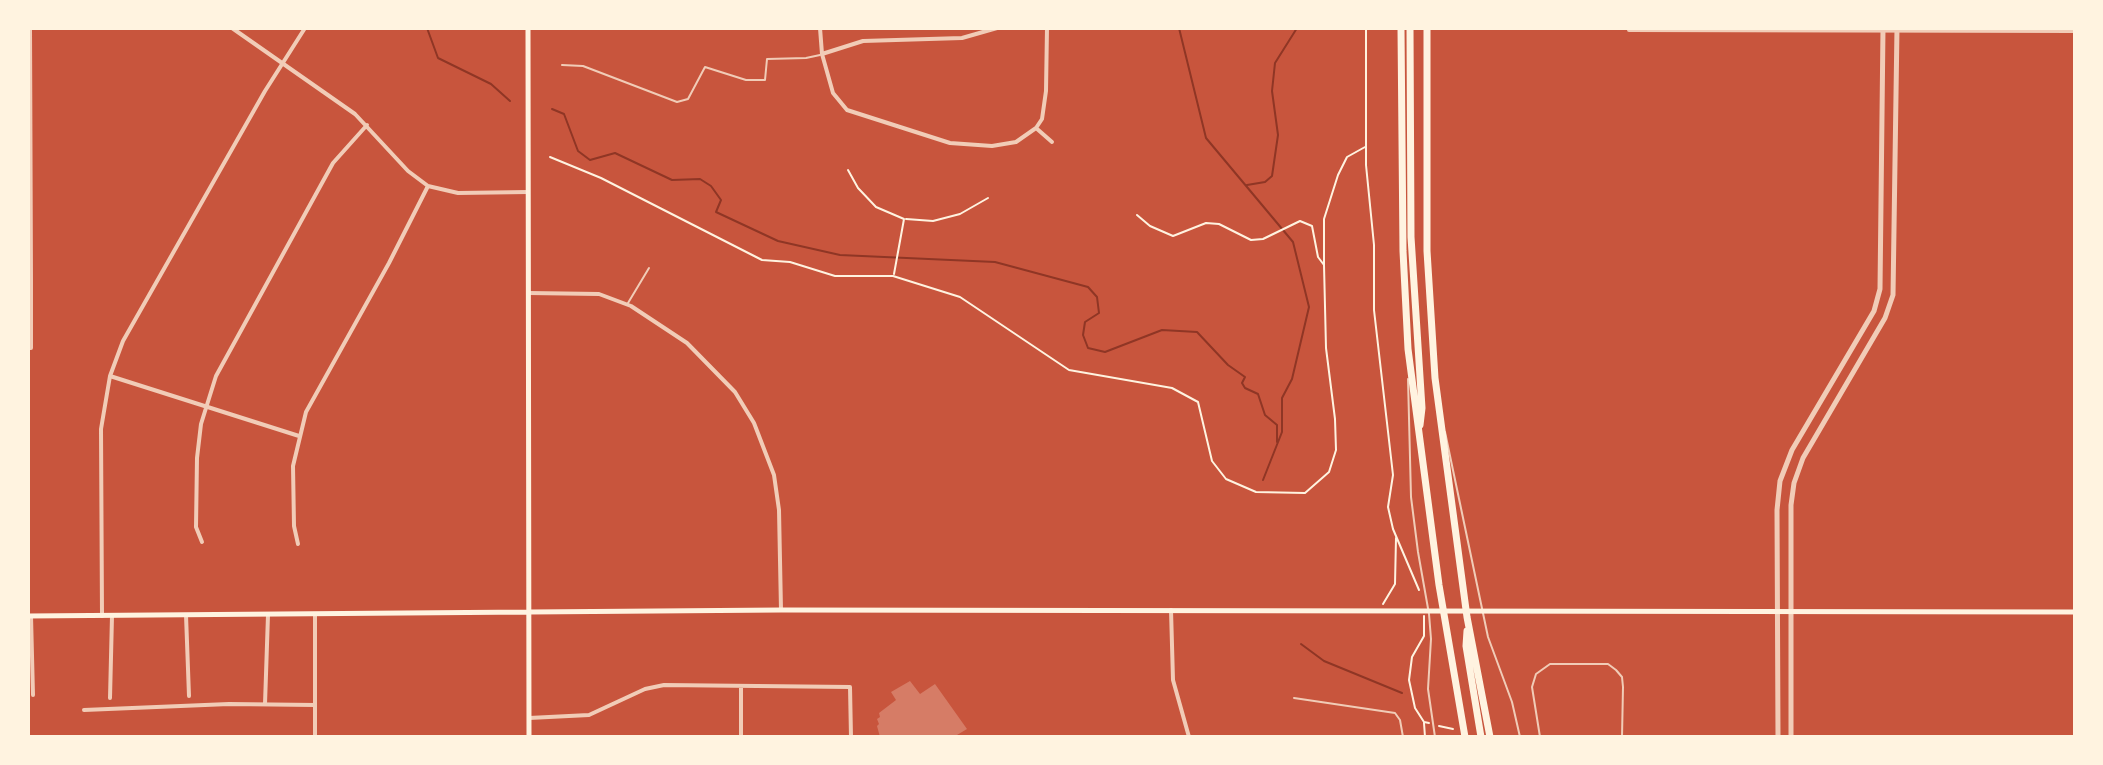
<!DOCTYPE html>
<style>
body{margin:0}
#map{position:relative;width:2103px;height:765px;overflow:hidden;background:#c8553d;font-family:Overpass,sans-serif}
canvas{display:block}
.frame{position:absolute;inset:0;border:30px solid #fff3e0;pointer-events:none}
</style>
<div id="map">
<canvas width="2103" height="765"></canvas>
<div class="frame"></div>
</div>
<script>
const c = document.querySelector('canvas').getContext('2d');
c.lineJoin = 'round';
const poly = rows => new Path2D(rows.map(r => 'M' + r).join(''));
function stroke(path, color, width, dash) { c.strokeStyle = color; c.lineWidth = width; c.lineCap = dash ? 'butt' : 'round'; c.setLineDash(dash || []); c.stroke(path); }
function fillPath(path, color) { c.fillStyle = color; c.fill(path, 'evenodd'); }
stroke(poly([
 [427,28,438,58,491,84,510,101],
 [1179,28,1206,138,1293,242,1309,307,1292,379,1282,398,1282,432,1263,480],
 [552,109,564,114,578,151,590,160,615,153,672,180,700,179,711,186,721,200,716,212,778,241,840,255,995,262,1088,287,1097,297,1099,313,1085,322,1083,335,1088,348,1105,352,1162,330,1197,332,1228,365,1245,377,1242,383,1245,388,1258,394,1265,415,1277,425,1277,442],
 [1247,185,1265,182,1272,176,1278,135,1272,91,1275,63,1297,28],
 [1301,644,1324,661,1402,693]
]), '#8f3625', 2);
fillPath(poly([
 [910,681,920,694,935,684,967,729,957,735,958,737,880,737,877,726,879,724,877,719,880,717,879,713,896,700,891,692]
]), '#d67c66');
stroke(poly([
 [1366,28,1366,165,1374,245,1374,310,1393,475,1388,507,1393,529,1419,590],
 [550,157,601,178,762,260,790,262,835,276,893,276,960,297,1069,370,1172,388,1198,402,1212,461,1226,479,1256,492,1305,493,1329,472,1336,450,1335,419,1326,348,1324,265],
 [848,170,858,188,876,207,904,219,894,274],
 [1137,215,1150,226,1173,236,1206,223,1219,224,1251,240,1263,239,1300,221,1312,226,1318,257,1324,265,1324,219,1338,175,1347,157,1365,147],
 [906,219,933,221,960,214,988,198],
 [1383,604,1395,584,1396,538],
 [1424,616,1424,636,1412,657,1409,680,1415,708,1424,722,1429,723],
 [1424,723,1425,737],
 [1439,726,1453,729]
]), '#fff3e0', 2);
stroke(poly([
 [562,65,583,66,677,102,688,99,705,67,746,80,765,80,767,59,806,58,820,55],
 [628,303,649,268],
 [1408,379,1411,497,1418,552,1429,614,1431,639,1428,689,1435,737],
 [1445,432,1488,637,1512,702,1520,737],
 [1294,698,1395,713,1400,720,1403,737],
 [1540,737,1532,687,1536,674,1550,664,1608,664,1616,670,1622,677,1623,687,1622,737]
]), '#f1ccb7', 2);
stroke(poly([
 [232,28,355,114,408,171,428,186,458,193,528,192],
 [820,28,822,54,833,93,847,110,950,143,992,146,1016,142,1036,128,1042,119,1046,91,1047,28],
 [1629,30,2075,31],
 [822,54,863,41,962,38,997,28],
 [1036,128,1052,142],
 [529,293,599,294,631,306,687,343,735,392,754,423,774,475,779,510,781,610],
 [28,348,31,348,31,280,30,28],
 [110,376,299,436],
 [202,542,196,527,197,458,201,424,216,376,333,163,367,125],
 [298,544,294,526,293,466,306,412,389,263,428,186],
 [1171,610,1173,680,1189,737],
 [315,614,315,737],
 [186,615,189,696],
 [31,616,33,695],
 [102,616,101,429,110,376,123,341,265,91,305,28],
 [110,698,112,616],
 [265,704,268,615],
 [84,710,229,704,315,705],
 [529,718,589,715,645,689,664,685,850,687,851,737],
 [741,737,741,686]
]), '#f1ccb7', 4);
stroke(poly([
 [1778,737,1777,510,1780,481,1792,450,1874,311,1880,289,1883,28],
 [1791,737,1791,505,1794,483,1803,458,1885,318,1893,295,1897,28]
]), '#f1ccb7', 5);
stroke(poly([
 [528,28,529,737],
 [28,616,781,610,2075,612]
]), '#fff3e0', 5);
stroke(poly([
 [1401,28,1403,251,1408,349,1439,585,1465,737],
 [1410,28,1411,237,1422,408,1420,425],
 [1427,28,1427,251,1435,378,1467,617,1490,737],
 [1467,631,1466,646,1481,737]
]), '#fff3e0', 7);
</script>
